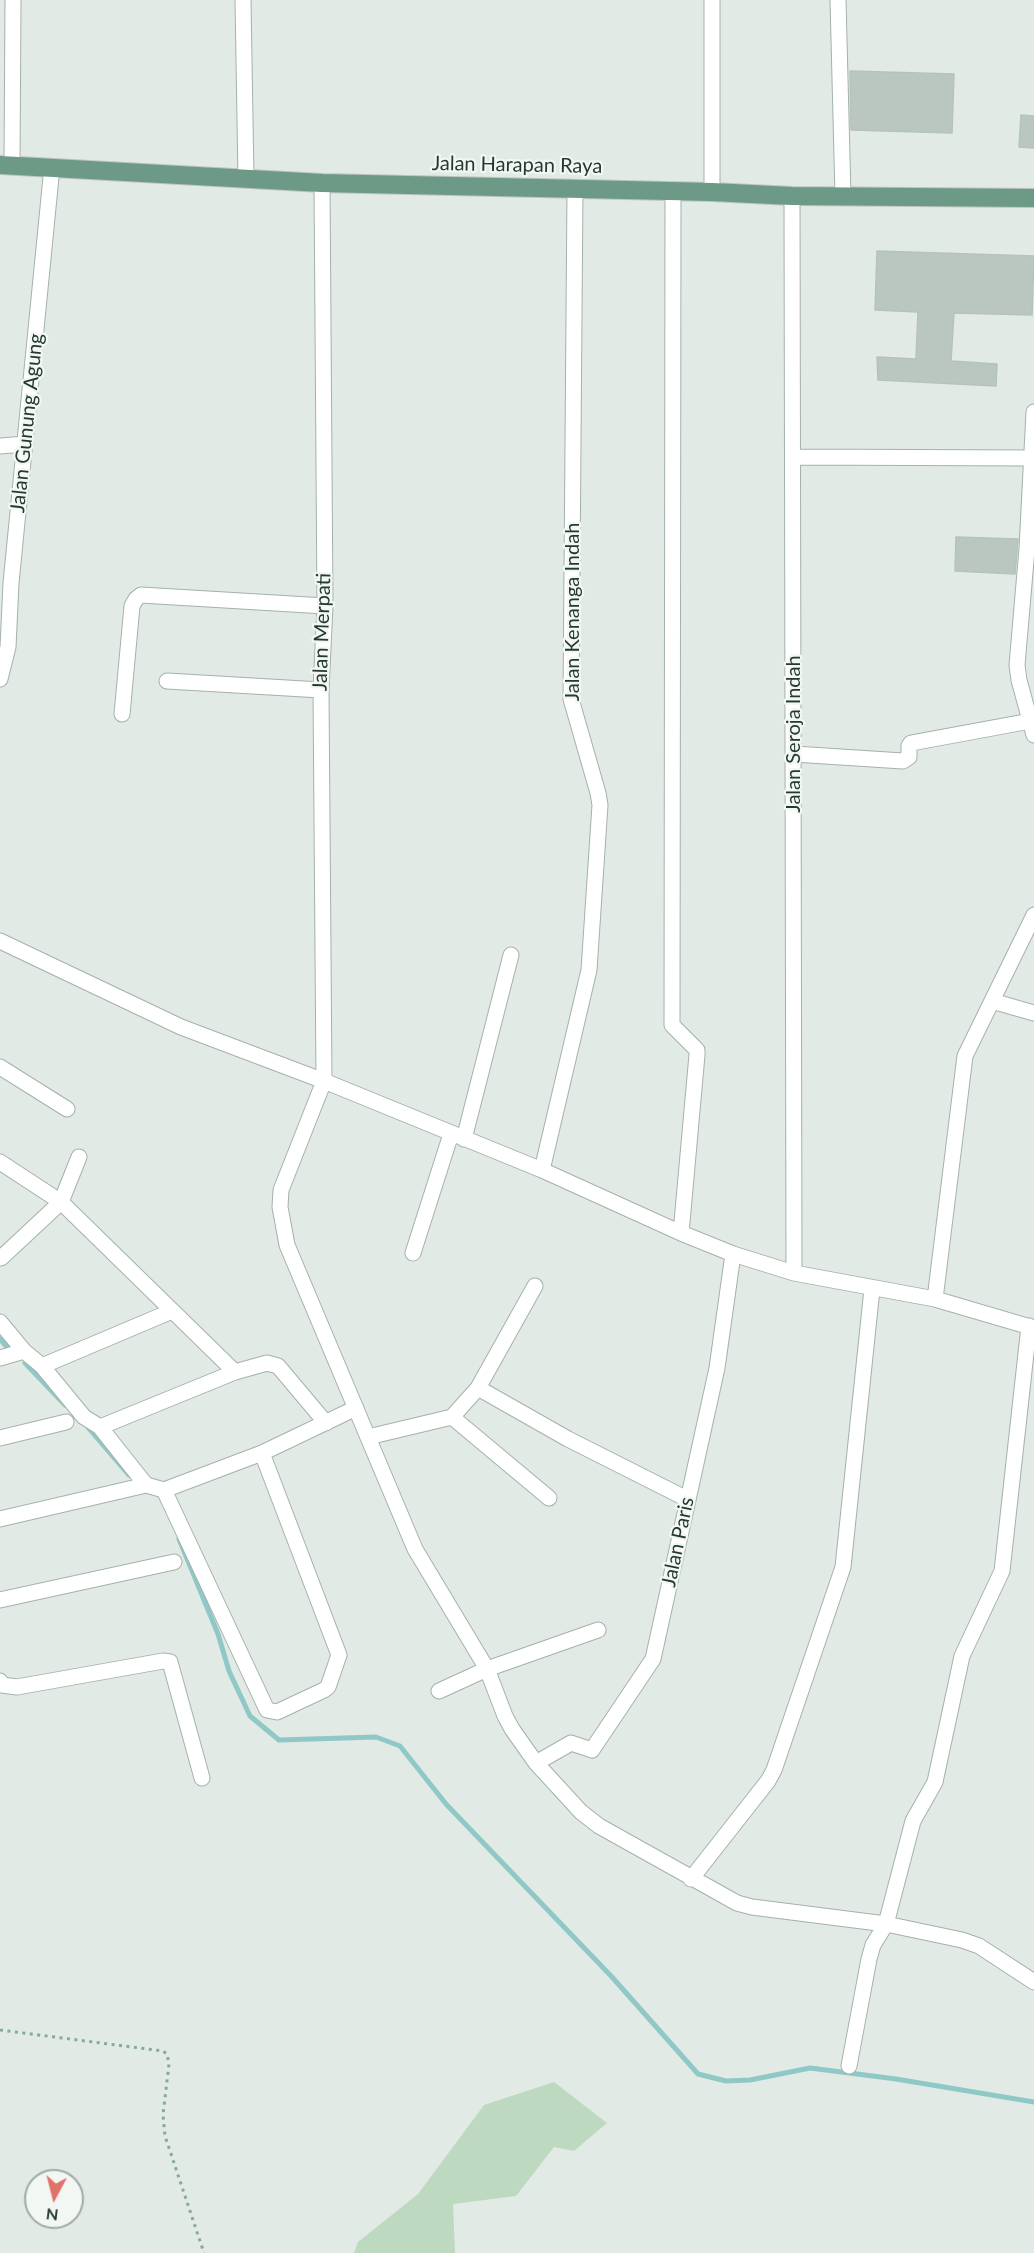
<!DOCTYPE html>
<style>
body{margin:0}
#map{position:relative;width:1034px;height:2253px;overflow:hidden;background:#e2eae5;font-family:Lato,sans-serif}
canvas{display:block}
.north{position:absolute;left:24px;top:2169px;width:60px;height:60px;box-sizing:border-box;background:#f2f7f3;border:2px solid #a0aba5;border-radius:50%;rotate:187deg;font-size:16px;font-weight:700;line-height:24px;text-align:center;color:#243930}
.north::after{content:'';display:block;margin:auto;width:21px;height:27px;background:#e0726a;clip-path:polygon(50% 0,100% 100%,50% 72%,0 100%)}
</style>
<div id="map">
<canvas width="1034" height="2253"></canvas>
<div class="north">N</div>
</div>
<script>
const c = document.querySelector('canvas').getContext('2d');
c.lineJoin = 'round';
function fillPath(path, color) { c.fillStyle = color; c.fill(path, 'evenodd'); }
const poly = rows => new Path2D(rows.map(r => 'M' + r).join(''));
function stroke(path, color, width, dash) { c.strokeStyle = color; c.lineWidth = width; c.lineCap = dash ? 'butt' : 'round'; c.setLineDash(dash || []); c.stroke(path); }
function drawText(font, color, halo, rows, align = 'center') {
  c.font = font + ' Lato,sans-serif'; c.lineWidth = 4.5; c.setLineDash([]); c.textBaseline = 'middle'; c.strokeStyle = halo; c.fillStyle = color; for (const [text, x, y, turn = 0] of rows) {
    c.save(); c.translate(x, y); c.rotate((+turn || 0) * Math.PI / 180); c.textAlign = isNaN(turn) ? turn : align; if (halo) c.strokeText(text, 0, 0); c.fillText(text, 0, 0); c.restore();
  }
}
fillPath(poly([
 [554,2082,607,2123,574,2151,554,2147,516,2196,453,2204,455,2253,354,2253,358,2242,418,2194,484,2105]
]), '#bdd9c0');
stroke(poly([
 [0,1339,7,1347],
 [25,1363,65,1405],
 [87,1426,129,1475],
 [179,1539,218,1634,229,1671,250,1716,279,1740,376,1737,400,1746,446,1804,612,1977,698,2074,726,2081,750,2080,810,2068,896,2079,1034,2102]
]), '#90c8c7', 5);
const building = poly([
 [850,71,954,74,952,133,851,130,850,71],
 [1021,115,1034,116,1034,148,1019,147,1021,115],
 [877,251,1034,256,1032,315,954,313,951,361,997,364,996,386,878,380,877,357,916,359,918,312,875,310,877,251],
 [956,537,1018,539,1015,574,955,571,956,537]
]);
fillPath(building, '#bac7c0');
stroke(building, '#b5c3bb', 1.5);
const minor = poly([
 [243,0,246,179],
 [838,0,843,196],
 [12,165,13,0],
 [322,183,325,606,321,690,324,1081,281,1190,280,1207,287,1245,415,1549,487,1669,505,1716,512,1729,536,1763,581,1812,599,1826,737,1903,752,1907,886,1924,962,1940,979,1946,1034,1982],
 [673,192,672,1025,697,1050,697,1055,681,1233],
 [712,192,712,0],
 [792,196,794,1273],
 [1034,412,1027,549,1017,665,1019,680,1034,735],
 [0,446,25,444],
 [794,457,1032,458],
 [0,679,8,647,11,583,52,167],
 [167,681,321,690],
 [122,714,132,606,136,599,141,595,325,606],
 [794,754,903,761,909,757,909,746,911,743,1030,721],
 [0,941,181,1027,324,1081,542,1170,681,1233,733,1254,794,1273,935,1299,1034,1328],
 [992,1001,1034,1013],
 [0,1067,67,1109],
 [464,1139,511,955],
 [0,1162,61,1202,235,1372,267,1363,278,1366,326,1423],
 [542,1170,589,970,600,805,598,793,571,699,575,188],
 [413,1253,451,1134],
 [1,1258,61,1202,79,1157],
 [935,1299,965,1056,1034,915],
 [0,1322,24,1351,42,1366,84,1417,100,1427,146,1485],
 [0,1358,24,1351],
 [42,1366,172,1311],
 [478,1388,568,1439,687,1499],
 [452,1417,549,1498],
 [100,1427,235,1372],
 [368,1437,452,1417,478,1388,535,1286],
 [0,1438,66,1422],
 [164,1490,267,1710,277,1712,324,1690,328,1687,339,1655,262,1453],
 [0,1519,146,1485,164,1490,262,1453,356,1408],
 [0,1600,174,1562],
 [0,1681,2,1685,17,1687,163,1661,170,1662,202,1778],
 [439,1691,487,1669,598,1630],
 [536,1763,571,1743,592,1750,653,1659,717,1368,733,1254],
 [691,1879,768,1781,774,1770,843,1567,872,1289],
 [849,2066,869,1959,873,1945,886,1924,913,1821,935,1782,962,1656,1002,1571,1029,1326]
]);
const primary = poly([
 [0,165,322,183,712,192,792,196,1034,198]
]);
stroke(minor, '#a5b1ab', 17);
stroke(primary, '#bdc4c1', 20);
stroke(poly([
 [0,2030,163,2051,167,2054,169,2064,163,2115,165,2136,204,2253]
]), '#86aa98', 3, [3, 4.5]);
stroke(minor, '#fff', 15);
stroke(primary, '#6c9a86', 18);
drawText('20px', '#243930', '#f2f7f3', [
 ["Jalan Harapan Raya",517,165,1],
 ["Jalan Gunung Agung",27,423,-84],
 ["Jalan Kenanga Indah",573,612,-90],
 ["Jalan Merpati",322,632,-88],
 ["Jalan Seroja Indah",794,734,-90],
 ["Jalan Paris",678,1542,-78]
]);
</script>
